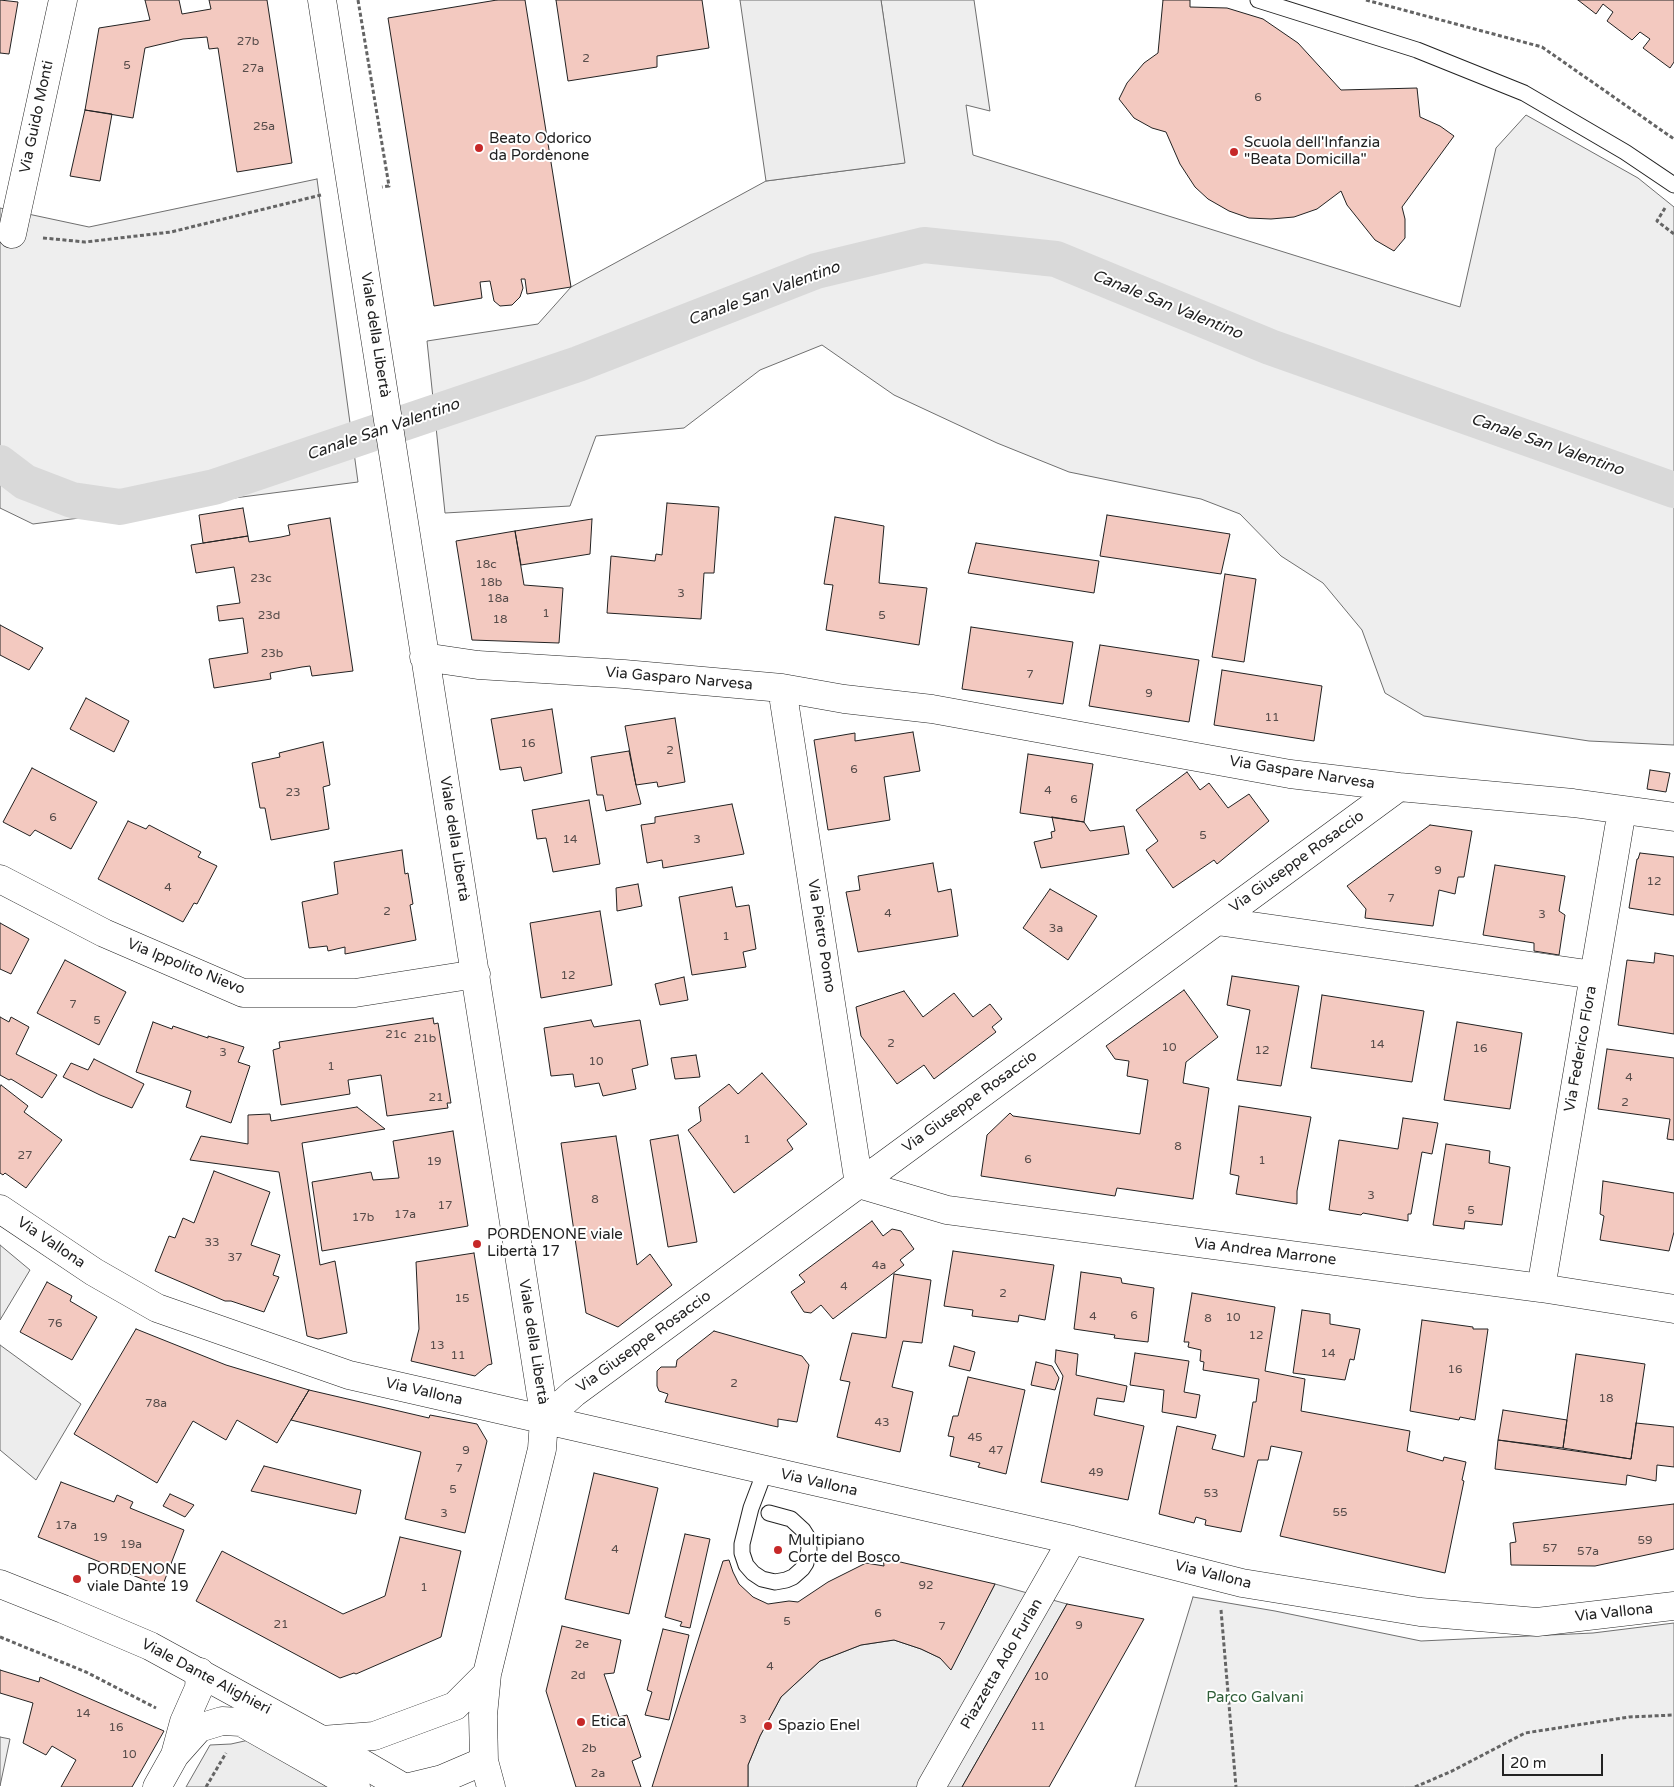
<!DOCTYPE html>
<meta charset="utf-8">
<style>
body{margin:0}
#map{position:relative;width:1674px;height:1787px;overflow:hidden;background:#fff;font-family:"Varela Round",sans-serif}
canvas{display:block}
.scale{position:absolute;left:1502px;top:1754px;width:101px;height:22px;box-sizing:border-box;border:2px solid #222;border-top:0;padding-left:6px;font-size:15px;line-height:18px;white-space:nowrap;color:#222;-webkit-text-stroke:4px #fff;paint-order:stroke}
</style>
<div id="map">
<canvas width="1674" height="1787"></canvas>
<div class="scale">20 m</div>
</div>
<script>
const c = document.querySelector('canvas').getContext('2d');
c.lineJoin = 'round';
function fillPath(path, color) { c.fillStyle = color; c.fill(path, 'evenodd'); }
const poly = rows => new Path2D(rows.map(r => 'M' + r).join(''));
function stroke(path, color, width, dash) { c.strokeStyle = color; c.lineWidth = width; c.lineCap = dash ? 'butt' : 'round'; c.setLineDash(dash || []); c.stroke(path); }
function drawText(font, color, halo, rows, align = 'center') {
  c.font = font + ' "Varela Round",sans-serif'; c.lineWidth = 4; c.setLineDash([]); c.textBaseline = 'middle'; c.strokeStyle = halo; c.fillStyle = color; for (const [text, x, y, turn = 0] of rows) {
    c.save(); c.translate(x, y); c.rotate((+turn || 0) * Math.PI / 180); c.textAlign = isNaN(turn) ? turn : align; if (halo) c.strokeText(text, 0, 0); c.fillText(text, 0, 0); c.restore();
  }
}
const green = poly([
 [881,0,974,0,990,111,966,105,973,155,1460,307,1496,148,1526,115,1638,178,1674,207,1674,745,1589,741,1424,716,1385,693,1362,630,1323,583,1281,556,1240,514,1201,499,1069,472,997,443,894,395,822,345,760,370,684,428,596,436,570,506,445,513,427,341,538,324,571,287,766,181,904,163,881,0],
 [317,179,358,482,33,524,0,508,0,208,89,227,317,179],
 [1193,1597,1275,1611,1421,1641,1593,1633,1674,1623,1674,1787,1135,1787,1193,1597]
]);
fillPath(green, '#eee');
stroke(green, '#6f6f6f', 1);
const parking = poly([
 [740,0,881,0,905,163,766,181,740,0],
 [0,1245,30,1270,0,1320,0,1245],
 [0,1345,81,1404,36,1480,0,1450,0,1345],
 [995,1584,1067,1604,962,1787,748,1787,748,1765,760,1736,781,1697,820,1661,861,1645,894,1640,921,1649,940,1658,951,1669,995,1584],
 [0,1737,10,1739,0,1786,0,1737],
 [249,1740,328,1787,186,1787,210,1745,231,1744,249,1740]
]);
fillPath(parking, '#ededed');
stroke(parking, '#6f6f6f', 1);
stroke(poly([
 [0,463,25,482,72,500,120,507,214,487,578,364,816,271,924,245,1056,259,1270,347,1674,490]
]), '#d9d9d9', 36);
const building = poly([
 [0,0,18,2,9,54,0,53,0,0],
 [145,0,179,0,182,14,211,9,209,0,267,0,292,163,237,172,218,48,209,49,207,37,183,39,145,48,133,118,85,110,99,28,150,20,145,0],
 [497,0,525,0,571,287,527,294,525,279,521,279,523,288,520,297,512,305,500,306,494,301,490,281,480,282,482,298,434,306,388,18,497,0],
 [556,0,702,0,709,48,657,56,657,67,568,81,556,0],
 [1163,0,1190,0,1190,7,1227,8,1263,19,1298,43,1341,90,1417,88,1420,117,1440,126,1454,136,1402,207,1405,219,1405,238,1394,251,1375,240,1347,205,1341,191,1317,209,1294,217,1271,219,1249,218,1229,211,1208,199,1195,187,1180,164,1166,132,1152,128,1134,118,1119,99,1127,83,1144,63,1158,53,1163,0],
 [1578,0,1674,0,1674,62,1670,68,1643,48,1650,39,1640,32,1632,40,1607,21,1613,12,1603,4,1596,14,1578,0],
 [85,110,112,114,100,181,70,176,85,110],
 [667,503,719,507,714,573,704,573,701,619,607,613,611,556,655,561,656,554,662,555,667,503],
 [243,508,248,536,203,543,199,515,243,508],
 [1107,515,1230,534,1221,574,1100,556,1107,515],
 [835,517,884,526,879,583,927,588,919,645,826,630,833,585,824,584,835,517],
 [330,518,353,671,312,676,310,666,302,667,270,673,271,679,214,688,209,659,248,653,243,618,219,621,217,606,240,603,234,567,196,573,191,545,248,536,249,542,281,537,290,535,288,525,330,518],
 [592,519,590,554,521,565,515,531,592,519],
 [515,531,524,585,563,588,559,643,472,640,456,541,515,531],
 [976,543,1099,561,1094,593,968,573,976,543],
 [1225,574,1256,579,1244,662,1212,657,1225,574],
 [0,625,43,648,29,670,0,655,0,625],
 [971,627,1073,642,1063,704,962,689,971,627],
 [1100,645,1199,660,1189,722,1089,706,1100,645],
 [1222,670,1322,686,1314,741,1214,725,1222,670],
 [86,698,129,721,114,752,70,729,86,698],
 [552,709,562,773,524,781,521,767,500,770,491,719,552,709],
 [675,718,685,782,658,787,657,782,636,785,625,726,675,718],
 [913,732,920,771,884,777,890,820,828,830,814,740,855,733,855,741,913,732],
 [323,742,330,785,323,787,329,829,271,840,265,808,260,808,252,763,280,757,279,753,323,742],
 [629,751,636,785,641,804,606,811,603,795,597,795,591,757,629,751],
 [1028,754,1093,764,1084,822,1020,813,1028,754],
 [32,768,97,802,71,849,35,830,30,836,3,822,32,768],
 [1650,770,1670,773,1666,792,1647,789,1650,770],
 [1187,772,1200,790,1209,783,1228,808,1249,794,1269,821,1217,864,1214,860,1173,888,1146,850,1158,841,1136,810,1187,772],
 [589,800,600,864,553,872,546,838,537,839,532,810,589,800],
 [732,804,744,854,663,868,662,860,647,863,641,825,655,823,655,817,732,804],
 [1052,817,1084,822,1090,831,1124,826,1129,854,1041,868,1034,842,1052,838,1051,832,1055,831,1052,817],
 [128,821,146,829,149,825,201,852,198,857,217,866,197,904,194,903,183,922,98,879,128,821],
 [1430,825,1472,831,1464,877,1458,877,1455,894,1439,890,1433,926,1365,918,1366,909,1347,886,1430,825],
 [402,850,405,874,408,873,413,904,410,905,416,940,345,954,345,947,328,951,327,946,309,948,302,902,338,894,334,862,402,850],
 [1640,853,1674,857,1674,915,1629,908,1637,859,1638,859,1640,853],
 [933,863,938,892,951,889,958,936,858,952,846,892,860,890,858,876,933,863],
 [1495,865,1565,876,1559,911,1565,915,1559,955,1534,951,1534,943,1483,935,1495,865],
 [638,884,642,906,617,911,616,888,638,884],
 [732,887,736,907,749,905,756,949,743,952,746,967,692,975,679,897,732,887],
 [1050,889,1097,916,1068,960,1023,928,1050,889],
 [600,911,612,985,541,998,530,923,600,911],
 [0,923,29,939,11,974,0,969,0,923],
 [1655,953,1674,956,1674,1034,1618,1025,1627,960,1654,963,1655,953],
 [65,960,126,992,99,1045,37,1013,65,960],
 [1232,976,1299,986,1281,1086,1237,1080,1250,1010,1227,1005,1232,976],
 [684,977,688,1000,660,1005,655,984,684,977],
 [1184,990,1218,1037,1186,1062,1183,1083,1209,1088,1193,1199,1117,1188,1115,1196,981,1176,987,1135,1010,1113,1013,1116,1140,1134,1148,1080,1127,1076,1129,1061,1115,1059,1106,1046,1184,990],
 [904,991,923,1017,954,993,973,1017,990,1004,1002,1019,992,1027,996,1032,934,1079,924,1065,897,1084,861,1036,856,1007,904,991],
 [1322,995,1424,1011,1412,1082,1311,1068,1322,995],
 [0,1017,9,1022,11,1017,29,1027,16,1054,57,1075,42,1098,11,1079,9,1080,0,1075,0,1017],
 [433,1018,434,1024,438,1023,451,1103,447,1103,448,1108,387,1116,381,1075,348,1080,350,1094,281,1105,273,1050,280,1048,279,1042,433,1018],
 [591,1020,594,1027,640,1020,648,1065,632,1069,636,1089,603,1096,599,1083,575,1087,573,1074,551,1076,544,1028,591,1020],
 [153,1022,172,1029,173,1026,208,1038,208,1036,244,1047,238,1062,250,1066,231,1123,186,1107,191,1091,136,1072,153,1022],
 [1457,1022,1522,1033,1510,1109,1444,1100,1457,1022],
 [1607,1049,1674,1058,1674,1140,1667,1139,1670,1119,1598,1109,1607,1049],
 [696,1055,700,1077,675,1079,671,1058,696,1055],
 [94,1059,144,1084,132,1108,100,1095,63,1077,71,1063,88,1070,94,1059],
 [762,1073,807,1124,787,1140,793,1149,734,1193,688,1130,701,1121,699,1107,729,1084,738,1094,762,1073],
 [1,1085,28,1106,24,1112,62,1140,26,1188,5,1173,3,1175,0,1173,0,1087,1,1085],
 [1239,1106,1311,1117,1297,1191,1297,1204,1236,1194,1239,1176,1230,1174,1239,1106],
 [357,1107,385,1129,302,1143,320,1265,335,1261,347,1333,318,1339,307,1336,279,1172,190,1160,201,1136,248,1144,248,1115,270,1114,271,1121,357,1107],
 [1403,1118,1438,1123,1432,1154,1422,1152,1411,1214,1408,1214,1408,1221,1363,1213,1361,1215,1329,1210,1339,1140,1398,1149,1403,1118],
 [453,1131,468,1226,322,1251,312,1182,371,1172,373,1180,399,1178,393,1141,453,1131],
 [678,1135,697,1242,668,1247,650,1140,678,1135],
 [616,1136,637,1265,650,1254,672,1285,618,1327,586,1313,561,1143,616,1136],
 [1446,1144,1490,1151,1489,1163,1510,1167,1502,1225,1465,1221,1464,1229,1433,1225,1446,1144],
 [214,1171,270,1192,251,1245,280,1255,273,1275,279,1277,264,1312,231,1301,225,1301,155,1271,169,1236,175,1238,183,1218,194,1223,214,1171],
 [1603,1181,1674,1193,1674,1232,1669,1251,1600,1240,1604,1216,1600,1214,1603,1181],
 [872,1221,883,1236,892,1229,901,1231,914,1249,900,1260,904,1265,833,1319,821,1305,811,1313,804,1312,791,1292,805,1282,799,1275,872,1221],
 [953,1251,1054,1265,1045,1320,1019,1315,1018,1322,972,1316,973,1310,944,1306,953,1251],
 [474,1253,492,1364,488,1365,475,1376,411,1361,419,1329,416,1262,474,1253],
 [1081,1272,1121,1278,1122,1283,1154,1288,1148,1342,1114,1338,1115,1335,1074,1329,1081,1272],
 [894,1274,931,1280,922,1343,903,1341,892,1387,913,1392,900,1452,837,1437,850,1382,840,1380,852,1333,886,1338,894,1274],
 [47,1282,72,1296,70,1301,97,1317,72,1360,20,1332,47,1282],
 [1192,1293,1275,1307,1265,1371,1305,1379,1301,1411,1410,1431,1407,1451,1443,1461,1444,1457,1466,1462,1462,1480,1464,1481,1445,1573,1280,1536,1302,1452,1271,1446,1268,1460,1258,1460,1241,1532,1205,1525,1206,1520,1196,1517,1194,1523,1159,1514,1177,1426,1216,1435,1212,1449,1244,1457,1253,1402,1256,1402,1259,1379,1203,1370,1204,1362,1200,1361,1201,1350,1188,1347,1189,1342,1184,1342,1192,1293],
 [1302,1310,1330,1314,1330,1324,1360,1329,1354,1360,1350,1359,1345,1380,1293,1373,1302,1310],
 [1422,1320,1473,1327,1473,1329,1488,1329,1475,1420,1460,1417,1459,1420,1410,1411,1422,1320],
 [136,1329,226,1365,309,1390,277,1443,237,1420,226,1440,193,1421,157,1483,74,1434,136,1329],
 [714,1331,802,1356,809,1365,797,1422,778,1419,778,1427,665,1402,668,1394,659,1391,657,1386,657,1371,661,1367,676,1367,677,1360,714,1331],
 [954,1346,975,1352,970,1371,949,1366,954,1346],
 [1056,1350,1078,1354,1076,1375,1127,1386,1124,1402,1097,1398,1094,1415,1144,1426,1128,1500,1041,1482,1063,1376,1055,1362,1056,1350],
 [1135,1353,1189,1361,1184,1392,1200,1395,1196,1418,1162,1412,1164,1390,1130,1385,1135,1353],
 [1576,1354,1645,1364,1631,1459,1563,1448,1576,1354],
 [1036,1362,1052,1366,1059,1378,1055,1390,1031,1385,1036,1362],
 [968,1377,1025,1390,1006,1474,978,1467,980,1463,950,1456,954,1437,948,1436,953,1416,958,1416,968,1377],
 [309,1390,429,1418,430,1415,477,1424,487,1441,465,1533,405,1519,421,1452,291,1420,309,1390],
 [1503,1410,1567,1420,1563,1448,1498,1440,1503,1410],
 [1636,1423,1674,1427,1674,1467,1657,1465,1656,1481,1627,1475,1626,1485,1495,1469,1498,1440,1631,1459,1636,1423],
 [264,1466,361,1490,356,1514,251,1491,264,1466],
 [594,1473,658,1488,629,1614,565,1599,594,1473],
 [61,1482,114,1502,117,1495,133,1502,130,1508,184,1530,162,1587,38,1537,61,1482],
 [170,1494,194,1505,185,1517,163,1506,170,1494],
 [1674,1504,1674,1549,1595,1566,1511,1565,1510,1543,1516,1542,1513,1523,1674,1504],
 [685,1534,710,1539,690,1628,680,1626,682,1622,665,1617,685,1534],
 [400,1537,461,1551,441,1637,356,1674,354,1673,340,1678,196,1601,222,1551,343,1614,385,1596,400,1537],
 [883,1558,995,1584,951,1670,940,1658,921,1649,894,1640,861,1645,820,1661,781,1697,760,1736,748,1765,748,1787,652,1787,723,1561,729,1560,733,1572,739,1584,753,1597,768,1604,789,1601,798,1602,828,1582,866,1563,884,1566,883,1558],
 [1067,1604,1144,1619,1049,1787,962,1787,1067,1604],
 [562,1626,621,1640,614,1673,604,1674,619,1717,627,1715,641,1757,632,1761,641,1787,576,1787,546,1691,562,1626],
 [663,1629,689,1635,669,1720,645,1715,652,1692,647,1690,663,1629],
 [0,1670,39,1682,40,1677,164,1731,132,1787,61,1787,76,1760,52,1746,46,1755,23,1743,33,1703,0,1693,0,1670]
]);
fillPath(building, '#f3c9c0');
stroke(building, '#222', 1);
const lane = poly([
 [1258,0,1417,50,1524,93,1625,152,1674,185],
 [765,1471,751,1508,742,1544,742,1553,746,1565,753,1573,762,1579,775,1582,786,1580,793,1577,802,1569,806,1563,809,1549,808,1538,803,1530,791,1519,769,1513]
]);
const street = poly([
 [322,0,542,1401,544,1420,542,1449,487,1674,483,1715,484,1761,491,1787],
 [12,234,63,0],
 [424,657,478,665,624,674,782,688,844,699,932,709,1290,774,1399,787,1573,803,1674,817],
 [782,688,859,1184,947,1210,1541,1288,1674,1309],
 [0,879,104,933,243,993,355,993,476,974],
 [1217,921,1594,975],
 [0,1209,94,1272,157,1308,349,1375,1072,1540,1242,1583,1420,1612,1537,1622,1674,1606],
 [1541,1288,1622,810],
 [544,1420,574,1393,1399,787],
 [322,1740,374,1736,455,1706,487,1674],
 [175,1755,199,1728,222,1721,241,1722,356,1787],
 [157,1787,175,1755,184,1722,199,1688,200,1672],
 [409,1787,442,1779,484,1761],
 [931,1787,1072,1540]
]);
const secondary = poly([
 [0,1584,63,1609,150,1646,322,1740,403,1787]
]);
stroke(lane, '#222', 17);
stroke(street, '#222', 29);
stroke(secondary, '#222', 29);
stroke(poly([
 [358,0,389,186,382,187],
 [1366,0,1542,47,1674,139],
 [1665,208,1657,221,1674,234],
 [43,238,85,242,171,232,321,195],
 [1221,1610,1236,1787],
 [0,1637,86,1672,156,1708],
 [206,1787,226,1753],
 [1415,1787,1452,1771,1525,1733,1629,1717,1674,1715]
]), '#646464', 3, [4, 2.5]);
stroke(lane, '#fff', 15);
stroke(street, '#fff', 28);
stroke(secondary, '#fff', 28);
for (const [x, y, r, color] of [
 [479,148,5,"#c62828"],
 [1234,152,5,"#c62828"],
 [477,1244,5,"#c62828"],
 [778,1550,5,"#c62828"],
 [77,1579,5,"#c62828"],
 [581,1722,5,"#c62828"],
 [768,1726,5,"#c62828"]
]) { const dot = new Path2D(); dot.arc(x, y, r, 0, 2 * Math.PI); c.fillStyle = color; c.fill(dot); stroke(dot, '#fff', 2); }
drawText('12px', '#564c4a', null, [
 ["27b",248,42],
 ["2",586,59],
 ["5",127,66],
 ["27a",253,69],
 ["6",1258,98],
 ["25a",264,127],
 ["18c",486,565],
 ["23c",261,579],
 ["18b",491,583],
 ["3",681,594],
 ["18a",498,599],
 ["1",546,614],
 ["23d",269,616],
 ["5",882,616],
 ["18",500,620],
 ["23b",272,654],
 ["7",1030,675],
 ["9",1149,694],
 ["11",1272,718],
 ["16",528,744],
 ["2",670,751],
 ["6",854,770],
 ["4",1048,791],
 ["23",293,793],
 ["6",1074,800],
 ["6",53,818],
 ["5",1203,836],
 ["14",570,840],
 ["3",697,840],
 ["9",1438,871],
 ["12",1654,882],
 ["4",168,888],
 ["7",1391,899],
 ["2",387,912],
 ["4",888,914],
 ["3",1542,915],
 ["3a",1056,929],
 ["1",726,937],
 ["12",568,976],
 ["7",73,1005],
 ["5",97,1021],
 ["21c",396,1035],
 ["21b",425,1039],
 ["2",891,1044],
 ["14",1377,1045],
 ["10",1169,1048],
 ["16",1480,1049],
 ["12",1262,1051],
 ["3",223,1053],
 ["10",596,1062],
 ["1",331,1067],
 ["4",1629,1078],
 ["21",436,1098],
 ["2",1625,1103],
 ["1",747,1140],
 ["8",1178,1147],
 ["27",25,1156],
 ["6",1028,1160],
 ["1",1262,1161],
 ["19",434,1162],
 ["3",1371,1196],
 ["8",595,1200],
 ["17",445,1206],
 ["5",1471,1211],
 ["17a",405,1215],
 ["17b",363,1218],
 ["33",212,1243],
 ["37",235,1258],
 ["4a",879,1266],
 ["4",844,1287],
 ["2",1003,1294],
 ["15",462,1299],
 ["6",1134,1316],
 ["4",1093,1317],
 ["10",1233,1318],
 ["8",1208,1319],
 ["76",55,1324],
 ["12",1256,1336],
 ["13",437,1346],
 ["14",1328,1354],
 ["11",458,1356],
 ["16",1455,1370],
 ["2",734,1384],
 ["18",1606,1399],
 ["78a",156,1404],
 ["43",882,1423],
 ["45",975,1438],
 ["9",466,1451],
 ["47",996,1451],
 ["7",459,1469],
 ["49",1096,1473],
 ["5",453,1490],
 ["53",1211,1494],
 ["55",1340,1513],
 ["3",444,1514],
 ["17a",66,1526],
 ["19",100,1538],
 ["59",1645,1541],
 ["19a",131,1545],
 ["57",1550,1549],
 ["4",615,1550],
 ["57a",1588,1552],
 ["92",926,1586],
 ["1",424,1588],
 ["6",878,1614],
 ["5",787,1622],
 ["21",281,1625],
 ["9",1079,1626],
 ["7",942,1627],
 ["2e",582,1645],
 ["4",770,1667],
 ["2d",578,1676],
 ["10",1041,1677],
 ["14",83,1714],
 ["3",743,1720],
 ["11",1038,1727],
 ["16",116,1728],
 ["2b",589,1749],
 ["10",129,1755],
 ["2a",598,1774]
]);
drawText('15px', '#222', '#fff', [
 ["Via Guido Monti",37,117,-78],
 ["Viale della Libertà",375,335,81],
 ["Via Gasparo Narvesa",679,679,5],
 ["Via Gaspare Narvesa",1302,773,9],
 ["Viale della Libertà",454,839,81],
 ["Via Giuseppe Rosaccio",1297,862,-36],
 ["Via Pietro Pomo",821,936,81],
 ["Via Ippolito Nievo",186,967,22],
 ["Via Federico Flora",1581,1049,-80],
 ["Via Giuseppe Rosaccio",970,1102,-36],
 ["Via Vallona",51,1243,34],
 ["Via Andrea Marrone",1265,1252,7],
 ["Viale della Libertà",533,1342,81],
 ["Via Giuseppe Rosaccio",644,1342,-36],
 ["Via Vallona",424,1392,13],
 ["Via Vallona",819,1483,13],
 ["Via Vallona",1213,1575,14],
 ["Via Vallona",1614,1613,-6],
 ["Piazzetta Ado Furlan",1002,1664,-60],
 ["Viale Dante Alighieri",206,1677,28]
]);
drawText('15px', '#222', '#fff', [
 ["Beato Odorico",489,139],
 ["da Pordenone",489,156],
 ["Scuola dell'Infanzia",1244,143],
 ["\"Beata Domicilla\"",1244,160],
 ["PORDENONE viale",487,1235],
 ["Libertà 17",487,1252],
 ["Multipiano",788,1541],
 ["Corte del Bosco",788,1558],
 ["PORDENONE",87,1570],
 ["viale Dante 19",87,1587],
 ["Etica",591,1722],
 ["Spazio Enel",778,1726]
], 'left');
drawText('15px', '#2f5e38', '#fff', [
 ["Parco Galvani",1255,1698]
]);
drawText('italic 16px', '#222', '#fff', [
 ["Canale San Valentino",764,294,-20],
 ["Canale San Valentino",1167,305,22],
 ["Canale San Valentino",383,430,-19],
 ["Canale San Valentino",1547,445,19]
]);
</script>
